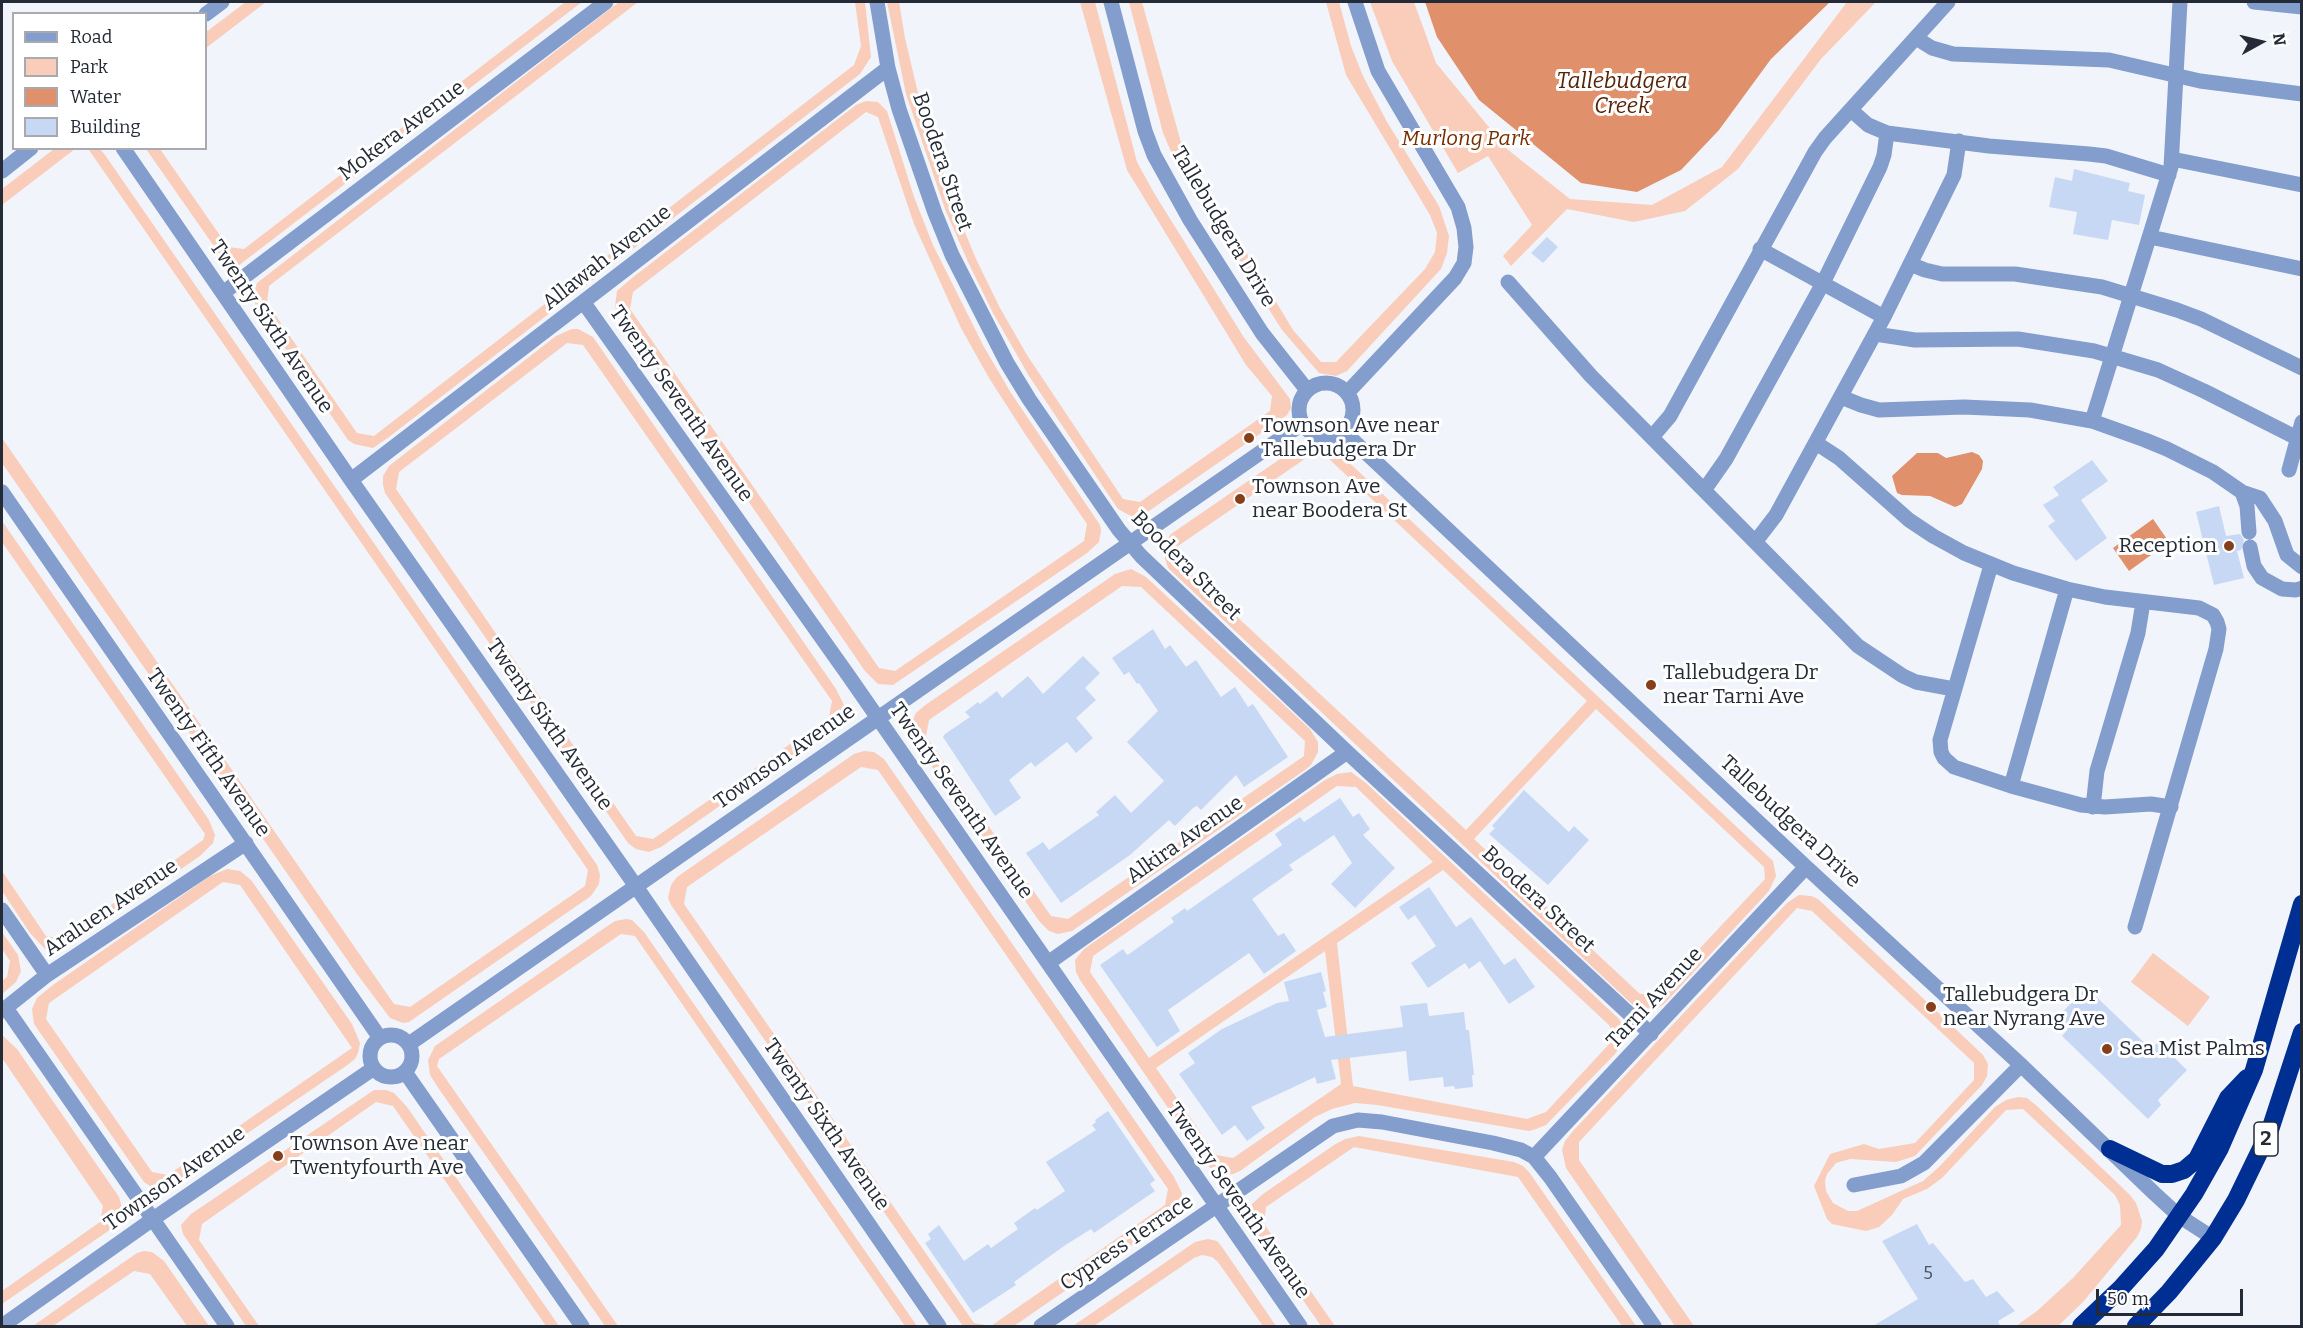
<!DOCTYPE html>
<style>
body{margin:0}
#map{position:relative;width:2303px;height:1328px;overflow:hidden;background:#f1f4fa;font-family:Bitter,serif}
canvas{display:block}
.frame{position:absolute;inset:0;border:3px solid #252b36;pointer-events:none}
.legend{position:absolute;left:12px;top:12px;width:195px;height:138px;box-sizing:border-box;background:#fff;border:2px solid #a8aaaf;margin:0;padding:8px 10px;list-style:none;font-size:18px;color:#252b36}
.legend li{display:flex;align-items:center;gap:12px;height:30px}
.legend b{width:30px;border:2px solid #a8aaaf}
.north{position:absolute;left:2231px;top:12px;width:60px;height:60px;-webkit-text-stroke:4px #fff;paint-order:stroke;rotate:82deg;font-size:16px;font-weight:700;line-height:24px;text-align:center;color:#252b36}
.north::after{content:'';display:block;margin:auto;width:21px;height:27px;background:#252b36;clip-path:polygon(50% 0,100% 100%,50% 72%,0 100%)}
.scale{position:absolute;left:2096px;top:1289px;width:147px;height:27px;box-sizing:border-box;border:3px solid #252b36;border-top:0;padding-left:8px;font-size:18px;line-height:21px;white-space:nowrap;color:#252b36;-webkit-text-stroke:4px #fff;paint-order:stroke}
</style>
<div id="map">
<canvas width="2303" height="1328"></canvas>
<div class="frame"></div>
<ul class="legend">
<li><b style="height:8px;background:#839dcd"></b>Road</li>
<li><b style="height:16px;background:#f9cdb9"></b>Park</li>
<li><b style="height:16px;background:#e0906a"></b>Water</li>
<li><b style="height:16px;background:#c7d8f5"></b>Building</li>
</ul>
<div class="north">N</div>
<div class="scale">50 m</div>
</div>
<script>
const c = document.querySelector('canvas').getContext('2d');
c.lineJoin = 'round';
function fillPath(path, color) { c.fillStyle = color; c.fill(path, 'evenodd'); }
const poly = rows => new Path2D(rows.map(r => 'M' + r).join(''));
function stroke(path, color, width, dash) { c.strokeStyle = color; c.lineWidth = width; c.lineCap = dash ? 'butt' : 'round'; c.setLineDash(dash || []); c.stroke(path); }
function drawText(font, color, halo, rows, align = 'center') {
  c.font = font + ' Bitter,serif'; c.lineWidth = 6; c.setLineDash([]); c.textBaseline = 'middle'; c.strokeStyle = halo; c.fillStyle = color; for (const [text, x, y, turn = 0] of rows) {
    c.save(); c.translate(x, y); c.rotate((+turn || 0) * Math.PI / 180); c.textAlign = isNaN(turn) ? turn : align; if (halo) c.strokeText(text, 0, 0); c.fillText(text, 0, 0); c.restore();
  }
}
fillPath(poly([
 [246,2,266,2,206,48,206,32],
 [565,2,582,2,238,266,231,266,225,262,146,149,160,149,228,247,244,249],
 [619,2,638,2,269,286,267,303,357,433,374,436,854,65,861,46,855,2,865,2,871,57,860,74,389,437,373,448,354,444,348,440,256,306,253,296,257,283],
 [887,2,899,2,905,38,921,106,925,105,922,108,955,208,976,259,1000,308,1027,355,1123,499,1140,502,1270,411,1272,396,1246,365,1127,170,1080,2,1095,2,1137,162,1154,193,1243,336,1290,399,1291,408,1287,415,1146,513,1131,516,1118,509,1029,376,993,313,968,262,945,209,906,94],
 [1129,2,1142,2,1182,146,1293,330,1321,362,1336,362,1425,269,1435,252,1437,233,1430,215,1346,75,1326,2,1339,2,1351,46,1363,76,1387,122,1439,206,1449,236,1447,253,1441,269,1347,371,1336,376,1319,373,1282,330,1176,163,1163,133],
 [1370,2,1414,2,1436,63,1507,149,1570,199,1652,205,1722,167,1847,2,1876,2,1821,59,1738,169,1685,211,1634,222,1567,209,1511,266,1503,256,1532,225,1488,156,1458,173,1392,61],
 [866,101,878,102,887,111,914,197,933,245,984,347,1011,393,1100,525,1101,531,1099,542,1087,553,893,685,878,684,865,671,615,307,617,291,632,278,856,105],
 [866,112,878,117,914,224,961,328,989,378,1025,434,1087,524,1084,541,895,671,879,668,630,309,633,292],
 [54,149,75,149,2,205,2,189],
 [81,149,100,149,105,155,597,865,600,875,599,884,591,896,409,1022,403,1023,390,1018,357,974,2,463,2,438,394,1004,410,1007,585,886,588,870,89,150],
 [572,329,578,329,593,337,836,689,845,707,844,715,837,724,661,847,649,852,636,849,628,843,385,493,383,485,383,476,389,466,556,336],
 [567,343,583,345,832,701,829,717,653,839,636,836,396,489,399,472],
 [1321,442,1335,450,1357,470,1773,861,1776,876,1769,891,1665,1003,1657,1009,1647,1011,1634,1006,1168,568,1163,552,1165,543,1171,534,1299,446],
 [1309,456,1328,458,1587,701,1466,830,1176,560,1178,546],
 [1596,709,1764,867,1765,879,1657,994,1640,994,1474,839],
 [2,521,209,820,215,835,213,843,200,856,73,944,58,951,45,949,30,933,2,891,2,871,46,936,63,939,203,840,205,834,2,542],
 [1131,569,1146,577,1310,729,1318,742,1318,752,1311,765,1305,770,1072,931,1058,934,1049,931,1039,921,915,742,910,732,911,723,916,713,924,706,1115,574],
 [1122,586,1141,587,1305,741,1304,756,1068,919,1051,916,926,736,929,720],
 [864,751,874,752,884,759,1174,1177,1182,1193,1180,1206,1169,1219,1014,1326,963,1326,671,905,668,898,671,885,677,877,854,754],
 [861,767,878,770,1168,1189,1165,1205,991,1326,974,1323,684,904,687,887],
 [1351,772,1366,783,1619,1019,1625,1030,1626,1038,1615,1054,1546,1125,1536,1129,1529,1131,1377,1105,1355,1103,1332,1109,1315,1117,1240,1171,1233,1174,1220,1175,1208,1166,1080,980,1076,972,1075,960,1084,949,1325,780,1337,774],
 [1337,786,1356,787,1433,862,1149,1058,1090,972,1093,956],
 [1443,870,1610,1026,1611,1042,1546,1112,1527,1119,1353,1086,1337,943],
 [1325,951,1341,1084,1233,1158,1216,1155,1156,1068],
 [227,869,240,871,251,880,352,1024,360,1043,358,1053,355,1059,346,1066,173,1184,166,1188,155,1189,144,1182,34,1024,32,1009,37,998,53,985,210,876],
 [223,882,240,885,352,1048,168,1175,152,1172,46,1019,49,1003],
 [1799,895,1811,896,1818,899,1983,1055,1988,1064,1987,1076,1982,1085,1915,1156,1896,1162,1850,1159,1836,1163,1827,1174,1825,1181,1826,1191,1833,1203,1848,1211,1857,1211,1923,1181,1939,1167,1995,1107,2006,1100,2018,1097,2027,1098,2037,1106,2130,1195,2136,1203,2142,1221,2141,1229,2137,1237,2083,1302,2058,1326,2016,1326,2037,1311,2073,1278,2121,1225,2120,1205,2115,1195,2023,1109,2006,1110,1942,1178,1927,1189,1903,1199,1892,1215,1879,1227,1866,1231,1832,1224,1827,1219,1814,1186,1830,1154,1864,1144,1879,1149,1915,1143,1974,1080,1974,1063,1812,911,1797,908,1579,1142,1579,1160,1694,1326,1675,1326,1566,1168,1562,1150,1565,1141,1573,1131,1787,903],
 [626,919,632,920,644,932,917,1326,905,1326,635,936,621,934,439,1059,437,1066,618,1326,605,1326,439,1089,430,1075,428,1060,435,1046,606,927,615,921],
 [2,932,18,955,21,971,16,982,2,994,2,981,7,977,10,961,2,949],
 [2153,953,2210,997,2188,1026,2131,982],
 [2,1035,17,1049,119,1197,123,1211,120,1220,114,1227,2,1304,2,1291,100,1222,103,1206,2,1058],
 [374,1090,386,1090,394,1093,407,1107,559,1326,546,1326,393,1106,376,1102,202,1224,199,1240,259,1326,246,1326,183,1234,181,1225,191,1214],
 [1359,1136,1514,1162,1523,1166,1529,1172,1636,1326,1622,1326,1518,1177,1354,1147,1266,1207,1264,1224,1335,1326,1321,1326,1252,1227,1250,1220,1251,1211,1252,1204,1263,1194,1334,1145,1345,1139],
 [1208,1239,1217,1241,1222,1247,1276,1326,1263,1326,1218,1262,1212,1257,1202,1255,1194,1258,1094,1326,1073,1326,1195,1242],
 [144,1251,152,1252,164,1261,209,1326,187,1326,150,1274,134,1271,53,1326,33,1326,85,1289,137,1253]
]), '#f9cdb9');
fillPath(poly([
 [1425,2,1830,2,1771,59,1719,130,1681,170,1637,192,1581,183,1479,100,1437,37],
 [1972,452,1979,455,1983,461,1982,469,1962,504,1955,507,1930,496,1902,495,1897,493,1892,476,1917,453,1938,453,1946,458],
 [2153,519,2169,542,2129,571,2113,548]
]), '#e0906a');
fillPath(poly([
 [2074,169,2130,183,2128,191,2145,195,2139,225,2112,220,2108,240,2073,234,2077,212,2049,207,2055,177,2072,181],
 [1547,237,1558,247,1543,263,1531,253],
 [2092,460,2108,481,2081,500,2107,538,2076,561,2048,526,2055,521,2043,505,2059,495,2053,487],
 [2219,506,2226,536,2240,534,2244,540,2241,550,2237,551,2244,578,2214,585,2196,512],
 [1153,629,1165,649,1170,645,1186,667,1196,660,1221,697,1235,687,1248,707,1253,704,1288,757,1244,787,1236,775,1201,810,1197,806,1193,808,1175,826,1169,820,1130,855,1061,903,1026,853,1043,842,1049,850,1099,815,1096,812,1115,795,1131,813,1164,781,1127,742,1158,711,1139,683,1137,684,1129,672,1124,675,1112,658],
 [1083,656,1100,673,1085,688,1096,700,1076,718,1093,738,1076,753,1067,742,1035,767,1031,762,1009,780,1021,798,995,816,943,737,945,734,970,717,965,712,978,702,980,704,997,691,1002,698,1028,676,1043,694],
 [1524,790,1569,832,1574,826,1589,840,1548,885,1489,834,1495,828,1492,826],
 [1340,798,1353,817,1359,813,1370,829,1363,835,1395,868,1355,908,1331,884,1352,863,1334,835,1289,865,1293,870,1252,899,1278,936,1284,933,1296,951,1264,974,1249,953,1168,1010,1180,1031,1157,1047,1100,965,1123,949,1127,955,1129,954,1174,922,1171,918,1185,908,1187,911,1282,845,1275,834,1300,817,1304,822],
 [1429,887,1456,927,1471,917,1504,965,1515,958,1535,987,1509,1004,1480,961,1469,969,1465,963,1428,988,1411,963,1436,946,1415,915,1408,920,1399,907],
 [1321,972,1326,991,1323,992,1327,1007,1317,1010,1325,1037,1403,1027,1400,1006,1427,1003,1429,1016,1464,1012,1466,1030,1469,1030,1474,1075,1472,1075,1473,1087,1455,1089,1454,1086,1444,1087,1443,1077,1409,1081,1406,1051,1331,1060,1336,1079,1317,1084,1315,1077,1251,1107,1265,1128,1247,1141,1235,1125,1222,1135,1179,1074,1195,1063,1188,1053,1222,1029,1277,1003,1289,1001,1284,982],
 [2086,987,2151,1049,2158,1042,2187,1070,2158,1100,2161,1105,2148,1119,2062,1036,2068,1029,2057,1018],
 [1108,1111,1155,1180,1150,1184,1155,1191,1094,1233,1091,1229,1064,1246,1014,1282,1016,1285,973,1313,925,1243,931,1239,928,1234,939,1225,964,1261,988,1244,991,1248,1018,1229,1014,1223,1035,1208,1037,1210,1065,1191,1046,1162,1096,1130,1092,1125,1096,1122,1095,1120],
 [1917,1224,1929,1245,1933,1243,1965,1282,1973,1279,1986,1297,1997,1291,2015,1311,1998,1321,2000,1326,1873,1326,1918,1299,1882,1241]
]), '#c7d8f5');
stroke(poly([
 [877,2,888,68,899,109,935,213,952,255,1007,363,1029,399,1119,530,1141,556,1347,752,1651,1034],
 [1111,2,1145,131,1154,155,1190,220,1262,333,1307,390],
 [2254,2,2302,7],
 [206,14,222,2],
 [1916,38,1932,48,1953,54,2109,60,2200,81,2302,94],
 [1851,110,1868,125,1887,133,1989,146,2089,154,2106,156,2169,175],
 [123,148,351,480,626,872,939,1326],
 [2172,159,2302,185],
 [2,171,31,148],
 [2150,237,2302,269],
 [1760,249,1884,317],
 [1910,264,1925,270,1942,274,2015,274,2102,287,2177,310,2201,319,2302,368],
 [1508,282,1591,376,1858,646,1903,676,1916,682,1954,689],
 [223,293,606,2],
 [584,303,848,675,1300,1326],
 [1875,334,1915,340,2018,339,2094,351,2158,370,2204,391,2297,438],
 '1299 410a27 27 0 1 1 54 0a27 27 0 1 1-54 0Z',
 [1347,393,1455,278,1464,263,1466,247,1464,228,1458,207,1378,71,1355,2],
 [1841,397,1861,405,1879,410,1964,407,2030,410,2092,421,2145,440,2167,449,2213,472,2242,492,2260,498,2275,521,2287,555,2302,567],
 [2092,421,2171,167,2180,2],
 [1343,431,1806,867,2021,1065,2154,1193,2179,1216,2213,1238],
 [1652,437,1670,416,1815,152,1825,138,1948,2],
 [1816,443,1839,458,1909,520,1933,536,1964,553,2013,573,2067,589,2105,597,2199,608,2213,615,2217,622,2219,629,2216,649,2135,927],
 [2289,470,2302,422],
 [351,480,888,68],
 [1705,489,1726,459,1823,283,1880,167,1884,155,1887,133],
 [2,492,380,1038],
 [2242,492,2247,506,2249,532],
 [1756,541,1776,515,1884,317,1954,175,1959,141],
 [2250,547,2254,566,2262,578,2282,589,2296,590,2302,588],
 [1991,565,1940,740,1941,752,1944,758,1954,767,2011,786,2081,805,2105,807,2151,804,2171,807],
 [2011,786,2067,589],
 [2093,807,2097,771,2138,633,2143,602],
 [2,910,47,975],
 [1048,963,1347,752],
 [6,1008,227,1326],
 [2,1011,47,975,246,843],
 '370 1056a21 21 0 1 1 42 0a21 21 0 1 1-42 0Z',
 [409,1044,1303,423],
 [405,1072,582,1326],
 [1534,1157,1806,867],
 [1854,1185,1901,1176,1924,1163,2021,1065],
 [2,1326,153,1219,374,1068],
 [1041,1326,1333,1126,1358,1120,1382,1122,1493,1143,1521,1150,1534,1157,1550,1177,1654,1326]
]), '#839dcd', 15);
stroke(poly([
 [2110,1149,2162,1174,2172,1174,2184,1170,2197,1159,2228,1098,2247,1078],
 [2081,1326,2121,1288,2156,1249,2194,1194,2220,1148,2254,1070,2302,904],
 [2136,1326,2169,1292,2213,1238,2236,1200,2270,1130,2302,1032]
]), '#002f93', 18);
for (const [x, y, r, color] of [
 [1249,438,6,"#853f1a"],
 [1240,499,6,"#853f1a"],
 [2229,546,6,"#853f1a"],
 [1651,685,6,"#853f1a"],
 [1931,1007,6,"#853f1a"],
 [2107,1049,6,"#853f1a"],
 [278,1156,6,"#853f1a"]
]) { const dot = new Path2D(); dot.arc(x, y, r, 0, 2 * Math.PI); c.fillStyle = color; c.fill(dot); stroke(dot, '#fff', 2); }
drawText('18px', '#4e5666', null, [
 ["5",1928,1274]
]);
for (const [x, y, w] of [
 [2266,1139,24]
]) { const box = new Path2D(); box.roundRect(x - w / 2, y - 17, w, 34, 4.5); c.fillStyle = '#fff'; c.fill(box); stroke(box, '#252b36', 1.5); }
drawText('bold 20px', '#252b36', null, [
 ["2",2266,1139]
]);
drawText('21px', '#252b36', '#fff', [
 ["Mokera Avenue",402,131,-37],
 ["Boodera Street",942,162,71],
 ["Tallebudgera Drive",1223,227,59],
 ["Allawah Avenue",607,258,-38],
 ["Twenty Sixth Avenue",271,327,56],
 ["Twenty Seventh Avenue",681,404,55],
 ["Boodera Street",1186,566,45],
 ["Twenty Sixth Avenue",549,725,55],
 ["Twenty Fifth Avenue",208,753,55],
 ["Townson Avenue",785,757,-35],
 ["Twenty Seventh Avenue",961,801,55],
 ["Tallebudgera Drive",1790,822,43],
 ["Alkira Avenue",1185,840,-35],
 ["Boodera Street",1538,900,43],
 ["Araluen Avenue",111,908,-34],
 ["Tarni Avenue",1655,998,-47],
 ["Twenty Sixth Avenue",826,1125,55],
 ["Townson Avenue",175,1179,-35],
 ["Twenty Seventh Avenue",1238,1201,55],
 ["Cypress Terrace",1127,1243,-34]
]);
drawText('italic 21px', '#772f01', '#fff', [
 ["Murlong Park",1466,139]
]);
drawText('21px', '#252b36', '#fff', [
 ["Townson Ave near",1261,426],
 ["Tallebudgera Dr",1261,450],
 ["Townson Ave",1252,487],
 ["near Boodera St",1252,511],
 ["Reception",2217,546,"right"],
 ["Tallebudgera Dr",1663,673],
 ["near Tarni Ave",1663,697],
 ["Tallebudgera Dr",1943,995],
 ["near Nyrang Ave",1943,1019],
 ["Sea Mist Palms",2119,1049],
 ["Townson Ave near",290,1144],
 ["Twentyfourth Ave",290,1168]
], 'left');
drawText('italic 22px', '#572408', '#fff', [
 ["Tallebudgera",1622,82],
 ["Creek",1622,107]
]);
</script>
